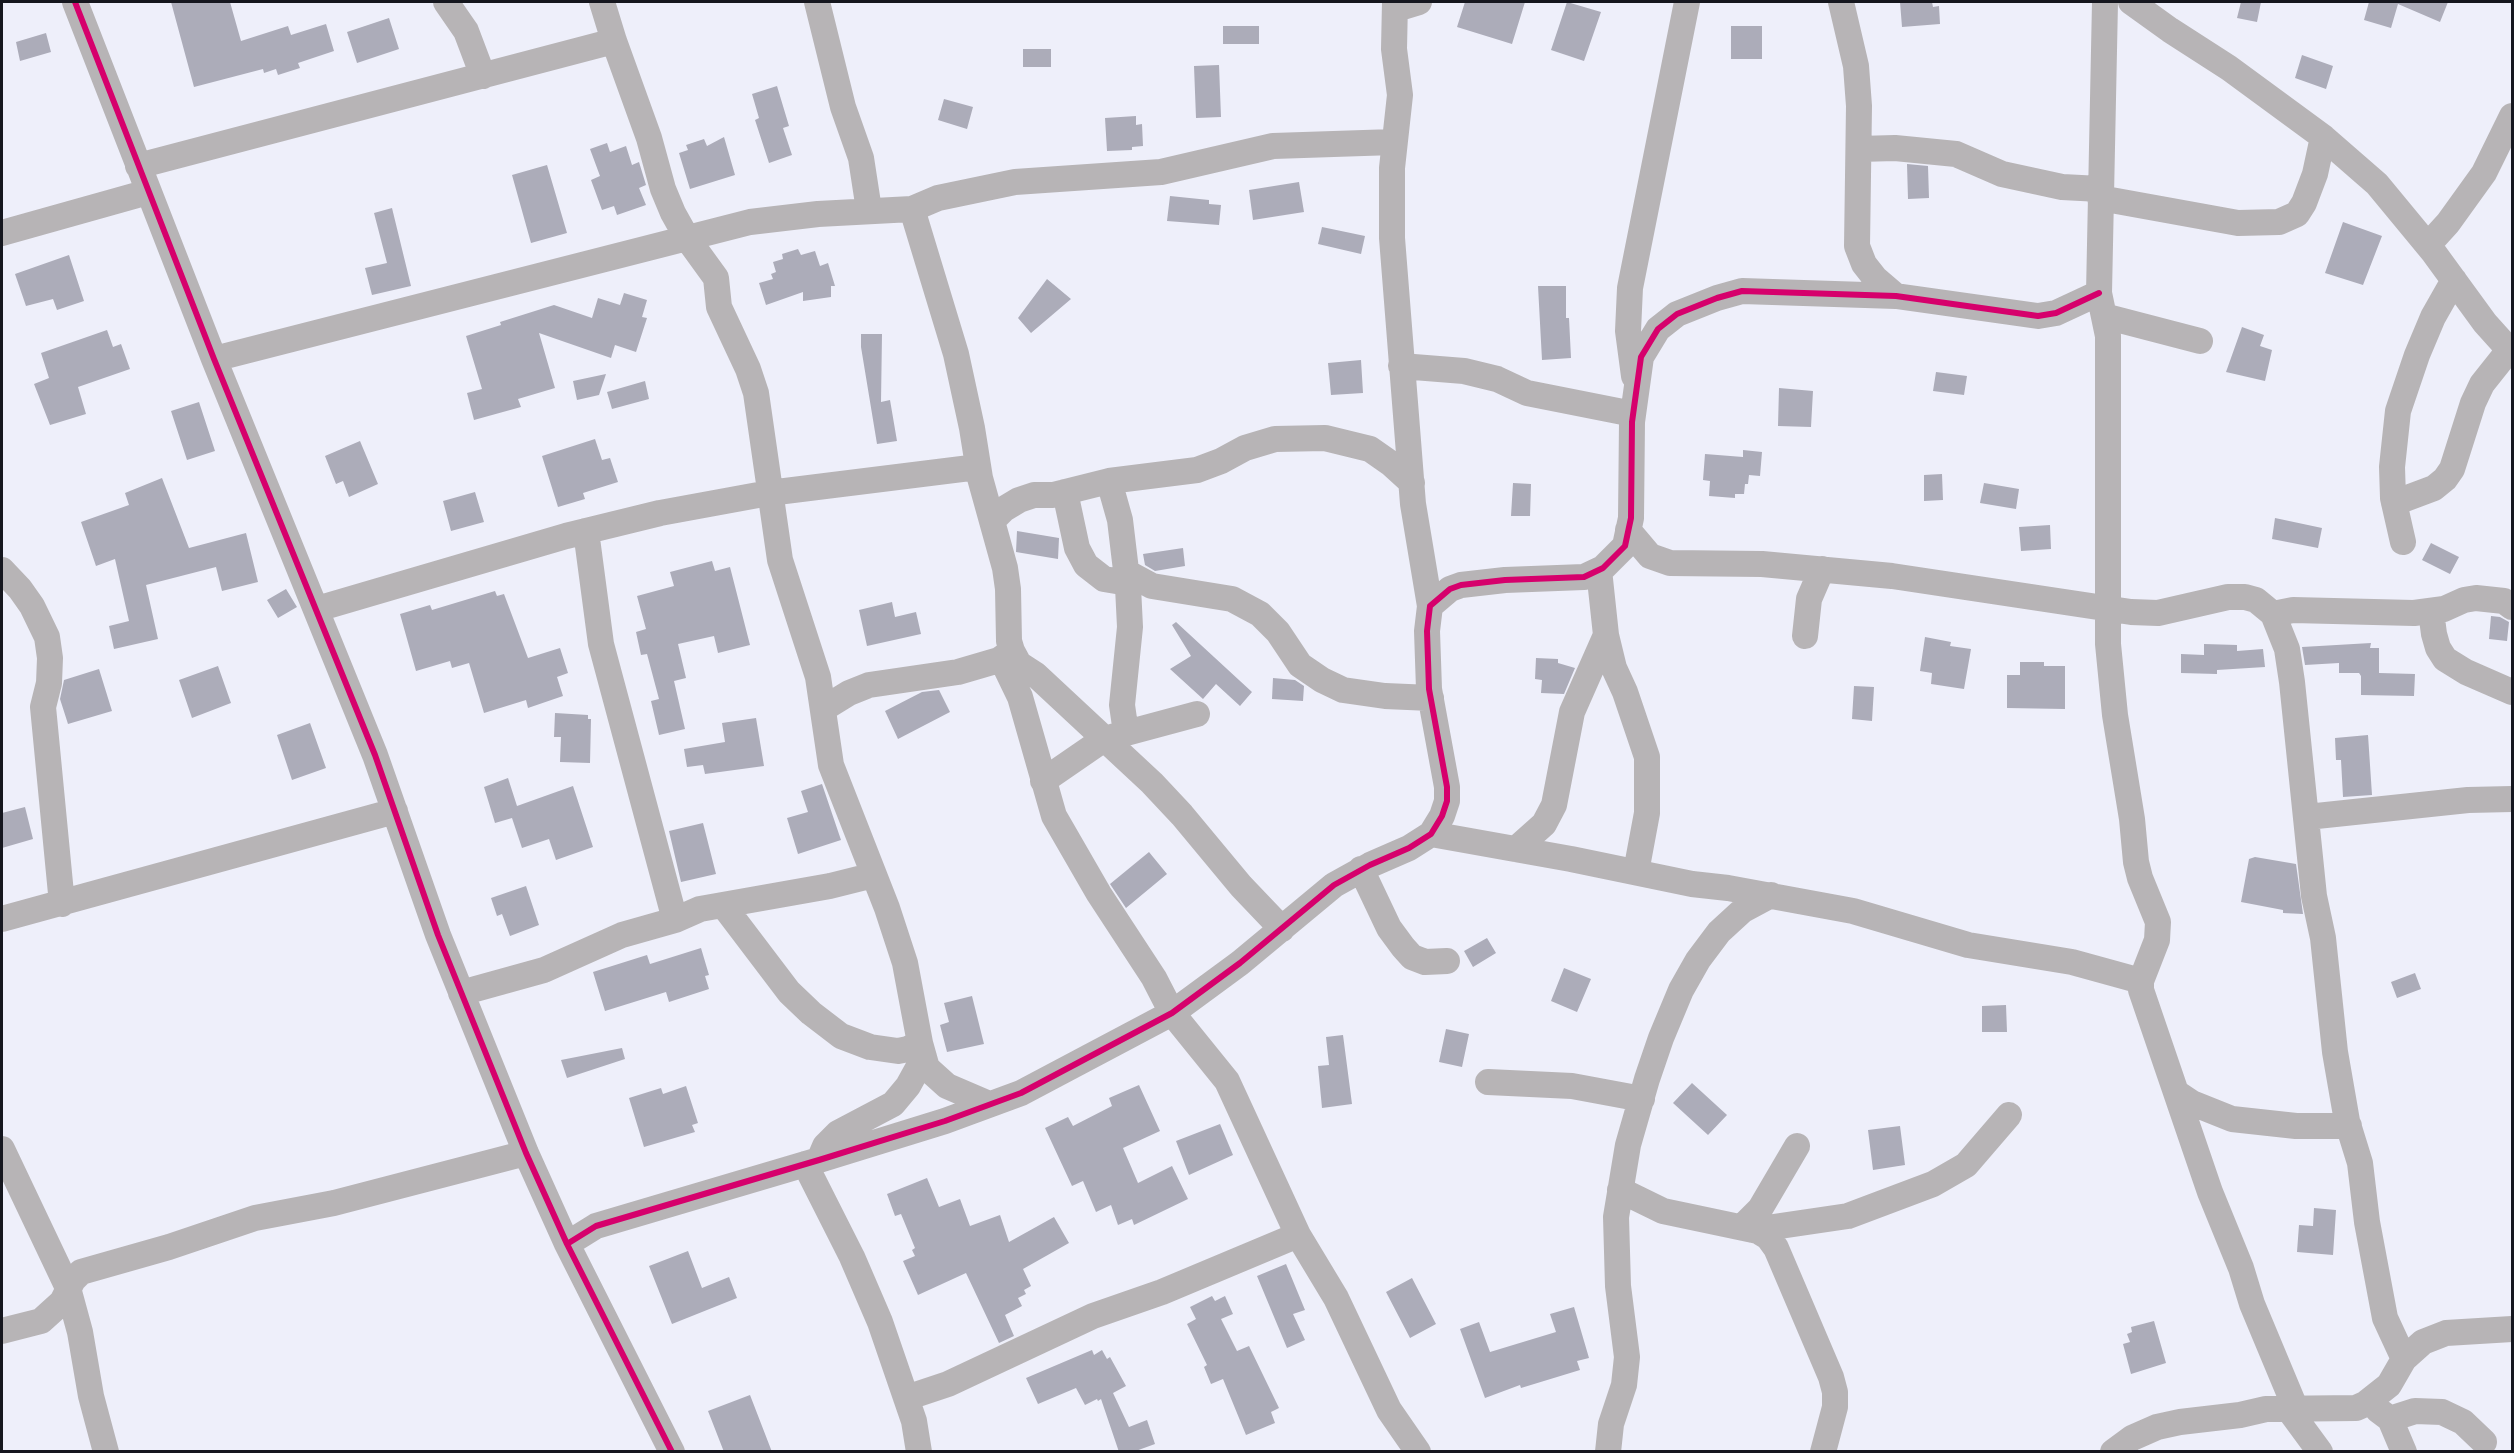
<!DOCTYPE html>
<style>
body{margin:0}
#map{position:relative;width:2514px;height:1453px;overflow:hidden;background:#eeeffa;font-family:"Fira Sans Condensed",sans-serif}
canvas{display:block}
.frame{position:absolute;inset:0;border:3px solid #15161e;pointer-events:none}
</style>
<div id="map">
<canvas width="2514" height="1453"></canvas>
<div class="frame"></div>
</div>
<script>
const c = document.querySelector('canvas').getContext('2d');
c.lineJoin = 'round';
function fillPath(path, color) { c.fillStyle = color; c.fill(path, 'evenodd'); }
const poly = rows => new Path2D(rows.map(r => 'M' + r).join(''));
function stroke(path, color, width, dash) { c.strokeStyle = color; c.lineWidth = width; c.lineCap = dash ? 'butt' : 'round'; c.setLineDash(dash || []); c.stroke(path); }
fillPath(poly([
 [171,2,230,2,241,41,288,26,291,35,326,24,334,51,298,63,300,68,278,75,276,69,264,73,263,69,194,87],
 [1465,2,1525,2,1512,44,1457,27],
 [1567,2,1601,12,1584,61,1551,50],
 [1900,2,1932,2,1933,7,1939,6,1940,24,1902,27],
 [2241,2,2261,2,2257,22,2237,18],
 [2369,2,2448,2,2440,22,2398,4,2391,28,2364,20],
 [389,18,399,49,357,63,347,32],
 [1223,26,1259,26,1259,44,1223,44],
 [1731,26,1762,26,1762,59,1731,59],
 [46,33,51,52,20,61,16,42],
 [1023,49,1051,49,1051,67,1023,67],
 [2302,55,2333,66,2326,89,2295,78],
 [1219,65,1221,117,1196,118,1194,66],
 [777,86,789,126,783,128,792,155,769,163,755,120,759,118,752,94],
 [944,99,973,107,967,129,938,120],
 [1136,116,1136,125,1142,124,1143,146,1132,147,1132,150,1107,151,1105,118],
 [724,137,735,175,690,189,679,153,688,150,686,145,704,139,707,146],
 [607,143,610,152,626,146,632,165,639,162,646,185,639,188,646,205,617,215,614,206,602,210,591,180,600,176,590,149],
 [1907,164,1928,166,1929,198,1908,199],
 [547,165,567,233,531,243,512,175],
 [1299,182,1304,212,1253,220,1249,190],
 [1170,196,1209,200,1209,204,1221,205,1219,225,1167,221],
 [392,208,411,286,372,295,365,268,387,263,374,213],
 [2343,222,2382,236,2363,285,2325,273],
 [1322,227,1365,236,1361,254,1318,244],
 [798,249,801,255,815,251,820,266,828,263,835,286,831,286,831,297,803,301,803,292,766,305,759,283,773,279,771,274,776,272,773,262,783,259,782,254],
 [69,255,84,301,57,310,53,299,26,306,15,274],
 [1047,279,1071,299,1031,333,1018,318],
 [1538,286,1566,286,1566,318,1569,318,1571,358,1542,360],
 [624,293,647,300,642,317,647,318,636,352,615,345,611,358,539,333,555,388,518,399,521,407,474,420,467,393,482,389,466,336,501,325,500,322,554,305,592,318,598,298,620,305],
 [2242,327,2264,335,2260,346,2272,350,2265,381,2226,372],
 [107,330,113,347,121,344,130,369,78,387,86,414,50,425,34,384,49,378,41,353],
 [861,334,882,334,881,402,890,400,897,441,877,444,861,347],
 [1361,360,1363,393,1331,395,1328,363],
 [1936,372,1967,376,1964,395,1933,391],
 [606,374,599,395,577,400,573,381],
 [645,381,649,399,612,409,607,392],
 [1779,388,1813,391,1811,427,1778,426],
 [199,402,215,451,187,460,171,411],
 [595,439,602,460,610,458,618,482,583,493,585,499,558,507,542,456],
 [360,441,378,484,349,497,343,481,336,484,325,456],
 [1743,450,1762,452,1760,476,1749,475,1748,484,1745,484,1744,494,1735,494,1735,498,1709,496,1710,481,1703,480,1705,454,1743,457],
 [1942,474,1943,500,1924,501,1924,475],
 [162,478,189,548,246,533,258,582,222,591,216,567,146,585,158,639,114,649,109,626,129,621,115,559,96,566,81,522,129,505,125,493],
 [1513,483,1531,484,1530,516,1511,516],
 [1984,483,2019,489,2016,509,1980,503],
 [475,492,484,522,451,531,443,501],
 [2275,518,2322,528,2318,548,2272,539],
 [2050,525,2051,549,2021,551,2019,527],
 [1017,531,1059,538,1058,559,1016,552],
 [2431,543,2459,557,2450,574,2422,560],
 [1183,548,1185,566,1155,571,1145,565,1143,554],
 [712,561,715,571,730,567,750,645,718,653,714,636,678,644,686,678,674,681,685,729,659,735,651,701,659,699,647,654,641,655,636,632,646,629,637,596,674,586,670,572],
 [286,589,297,607,278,618,267,600],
 [495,591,497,596,504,594,528,658,560,648,568,673,557,677,563,696,528,708,526,700,484,713,469,663,452,668,450,661,416,671,400,614,430,605,432,610],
 [892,602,895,617,916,612,921,634,867,646,859,610],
 [2491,616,2500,617,2509,622,2507,641,2489,639],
 [1176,622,1252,692,1240,706,1216,684,1203,699,1170,669,1191,656,1172,625],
 [1925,637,1951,642,1950,646,1971,649,1964,689,1931,684,1932,673,1920,671],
 [2371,643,2370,648,2379,648,2379,673,2415,674,2414,696,2361,695,2361,676,2359,673,2339,673,2339,663,2305,665,2302,647],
 [2204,644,2237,645,2237,651,2263,649,2265,667,2217,670,2217,674,2181,673,2181,654,2204,655],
 [1536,658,1558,659,1558,663,1575,668,1564,694,1541,693,1542,680,1535,679],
 [2020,662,2044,662,2044,666,2065,666,2065,709,2007,708,2007,675,2020,675],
 [218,666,231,703,192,718,179,680],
 [99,669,112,711,68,724,60,699,64,680],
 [1273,678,1295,680,1304,686,1303,701,1272,699],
 [1854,686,1874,687,1872,721,1852,719],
 [939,690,950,712,898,739,885,711,922,692],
 [555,713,588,715,588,719,591,719,590,763,560,762,561,737,554,737],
 [756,718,764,766,705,774,703,765,687,767,684,749,725,742,722,723],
 [310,723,326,768,292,780,277,735],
 [2368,735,2372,795,2343,797,2341,760,2336,760,2335,738],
 [508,778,517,806,573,786,593,847,556,860,549,839,522,848,512,818,495,823,484,787],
 [822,784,841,840,798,854,787,818,808,812,801,791],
 [25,807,33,839,2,848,2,813],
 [703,823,716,874,681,882,669,831],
 [1149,852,1167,874,1126,908,1110,884],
 [2255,857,2296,864,2303,914,2283,913,2283,910,2241,902,2249,859],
 [526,886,539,925,510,936,502,914,497,916,491,898],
 [1487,938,1496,953,1473,967,1464,951],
 [701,948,709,975,705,976,709,989,669,1002,666,992,605,1011,593,972,647,955,650,964],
 [1564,968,1591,979,1577,1012,1551,1001],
 [2415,973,2421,989,2397,998,2391,982],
 [972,996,984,1044,947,1052,940,1025,949,1022,944,1003],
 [2006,1005,2007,1032,1982,1032,1982,1006],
 [1446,1029,1469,1034,1462,1067,1439,1062],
 [1343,1035,1352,1104,1322,1108,1318,1066,1329,1065,1326,1037],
 [622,1048,625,1059,567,1078,561,1060],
 [1692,1083,1727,1115,1708,1135,1673,1103],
 [1139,1085,1160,1131,1123,1148,1138,1183,1172,1166,1188,1199,1134,1225,1132,1219,1118,1225,1111,1205,1096,1212,1083,1181,1072,1186,1045,1128,1068,1117,1073,1126,1112,1106,1109,1098],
 [686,1086,698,1123,692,1125,695,1132,644,1147,629,1098,661,1088,663,1094],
 [1220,1124,1233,1155,1189,1175,1176,1141],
 [1900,1126,1905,1165,1873,1170,1868,1130],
 [927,1178,939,1207,960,1199,970,1226,1000,1215,1009,1242,1054,1217,1069,1243,1023,1269,1031,1286,1024,1290,1026,1294,1018,1298,1022,1306,1005,1315,1014,1336,999,1343,966,1273,918,1295,903,1261,915,1256,912,1250,915,1248,901,1214,895,1216,887,1194],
 [2314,1208,2336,1210,2333,1255,2297,1252,2299,1225,2313,1226],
 [688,1251,702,1288,729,1277,737,1298,672,1324,649,1266],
 [1286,1264,1305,1310,1293,1314,1305,1340,1287,1348,1257,1276],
 [1412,1278,1436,1324,1410,1338,1386,1292],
 [1212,1296,1215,1301,1225,1296,1233,1314,1221,1319,1237,1351,1249,1346,1279,1408,1271,1412,1275,1423,1246,1435,1223,1379,1211,1384,1204,1367,1207,1365,1187,1324,1196,1319,1190,1307],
 [1574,1307,1589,1358,1577,1361,1580,1370,1521,1388,1520,1385,1485,1398,1460,1329,1479,1322,1490,1352,1556,1332,1550,1314],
 [2154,1321,2166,1363,2131,1374,2123,1344,2130,1342,2127,1334,2132,1332,2131,1327],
 [1092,1350,1094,1355,1102,1350,1107,1359,1110,1357,1126,1386,1113,1393,1129,1427,1147,1420,1155,1444,1133,1452,1119,1452,1101,1399,1098,1401,1097,1399,1085,1405,1076,1388,1038,1404,1026,1378],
 [750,1395,772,1452,724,1452,708,1411]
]), '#acacb9');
stroke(poly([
 [75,2,214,359,375,755,438,935,526,1153,567,1244,672,1452],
 [446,2,466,31,483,76],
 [602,2,614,41,649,138,663,189,673,213,687,238,716,278,719,307,748,369,756,393,780,560,818,677,831,765,887,908,905,963,920,1043,927,1068,947,1086,989,1104],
 [817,2,843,107,861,158,869,210],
 [1395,2,1394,49,1400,95,1392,168,1392,238,1413,504,1430,606],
 [1841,2,1856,66,1859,106,1857,246,1864,264,1875,278,1896,296],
 [2105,2,2099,293,2108,336,2108,644,2115,715,2132,819,2136,862,2140,878,2158,922,2157,940,2141,981,2141,990,2210,1192,2241,1268,2252,1304,2295,1407],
 [2131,2,2170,30,2229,68,2323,137,2377,184,2434,253,2485,323,2512,353],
 [1396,9,1419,2],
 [1859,149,1895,148,1956,154,2002,174,2062,187,2100,189],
 [138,166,614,41],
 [2100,198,2238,223,2279,222,2297,214,2304,203,2315,174,2323,137],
 [912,209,956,354,972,428,980,478,1005,568,1008,589,1009,641,1012,651,1019,664,1036,675,1152,783,1182,815,1241,886,1282,929],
 [2,233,148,192],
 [2428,245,2448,223,2484,173,2512,116],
 [2104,316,2200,341],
 [214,359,750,222,818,214,912,209,938,198,1015,182,1161,172,1273,146,1394,142],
 [1401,366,1464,371,1497,379,1527,393,1633,414],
 [1634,376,1628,331,1630,288,1687,2],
 [1109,481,1120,520,1128,587,1130,627,1122,705,1126,733],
 [1065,492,1077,548,1086,565,1104,579,1128,583],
 [2394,503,2434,488,2445,479,2452,469,2473,403,2482,384,2509,350],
 [992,521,1004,509,1019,500,1034,495,1053,495,1109,481,1197,470,1221,461,1245,448,1275,439,1325,438,1370,449,1390,463,1412,483],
 [1628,530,1650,556,1670,563,1762,564,1892,576,2131,612,2158,613,2228,597,2245,597,2256,600,2273,614,2287,649,2292,682,2314,896,2323,938,2335,1052,2347,1121,2360,1163,2367,1222,2385,1318,2404,1359],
 [586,531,601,644,675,920],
 [2403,542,2393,498,2392,467,2398,411,2417,355,2433,317,2454,280],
 [2,570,20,589,32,606,47,637,50,658,49,683,43,707,62,904],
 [1599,570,1606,635,1614,668,1625,692,1647,757,1647,813,1636,872],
 [1126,572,1152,586,1232,599,1260,614,1278,632,1300,665,1322,680,1343,690,1385,696,1431,698],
 [317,609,566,536,660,513,769,493,978,467],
 [2431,611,2434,634,2438,648,2445,659,2466,672,2512,692],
 [2273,614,2293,610,2414,613,2444,609,2464,600,2476,598,2504,601,2512,607],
 [1805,636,1809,599,1822,569],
 [999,660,1006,668,1020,697,1054,816,1099,894,1154,978,1172,1013,1227,1081,1298,1235,1336,1298,1389,1410,1418,1452],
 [823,709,849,693,869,685,958,672,999,660,1012,651],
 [1043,781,1104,739,1197,714],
 [2307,817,2468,800,2512,799],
 [1431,834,1571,859,1692,884,1728,888,1853,911,1968,945,2072,962,2141,981],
 [1516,849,1544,824,1554,805,1572,712,1606,635],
 [1361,869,1389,928,1403,947,1412,957,1425,962,1447,961],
 [723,905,789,992,811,1013,841,1036,870,1047,898,1051,908,1049,920,1043],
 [2,919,395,811],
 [461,993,544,970,622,935,675,920,700,909,830,886,874,875],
 [1488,1082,1572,1086,1642,1099],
 [2177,1093,2192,1103,2232,1119,2296,1126,2349,1126],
 [2,1149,68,1288,80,1332,91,1396,106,1452],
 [819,1160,825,1146,838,1133,893,1104,908,1086,924,1057],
 [805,1164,852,1257,880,1322,914,1421,919,1452],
 [1620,1190,1663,1211,1758,1231,1768,1237,1776,1248,1831,1377,1835,1392,1835,1407,1823,1452],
 [1742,1227,1760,1209,1797,1146],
 [1753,1230,1848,1216,1933,1184,1966,1165,2009,1115],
 [567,1244,596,1226,819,1160,945,1121,1021,1093,1172,1013,1240,963,1334,885,1370,865,1409,848,1431,834,1442,816,1447,801,1447,787,1429,689,1427,631,1430,606,1450,589,1461,585,1505,580,1584,577,1603,568,1625,546,1631,518,1632,422,1641,357,1658,329,1677,314,1717,298,1742,291,1896,296,2038,316,2056,313,2099,293],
 [2,1331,41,1321,62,1302,73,1280,81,1272,169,1247,255,1218,334,1203,526,1153],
 [906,1398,948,1384,1093,1316,1162,1292,1298,1235],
 [2287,1407,2320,1452],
 [2378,1410,2390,1419,2404,1452],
 [2390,1419,2415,1411,2442,1412,2463,1422,2484,1442],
 [1608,1452,1611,1424,1624,1385,1627,1357,1618,1286,1616,1217,1628,1145,1647,1079,1661,1038,1681,990,1698,960,1719,932,1743,910,1771,895],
 [2113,1452,2132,1438,2157,1427,2180,1422,2240,1415,2266,1409,2356,1408,2365,1404,2389,1385,2404,1359,2423,1342,2446,1333,2512,1329]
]), '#b7b4b6', 26);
stroke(poly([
 [75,2,214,359,375,755,438,935,526,1153,567,1244,672,1452],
 [567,1244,596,1226,819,1160,945,1121,1021,1093,1172,1013,1240,963,1334,885,1370,865,1409,848,1431,834,1442,816,1447,801,1447,787,1429,689,1427,631,1430,606,1450,589,1461,585,1505,580,1584,577,1603,568,1625,546,1631,518,1632,422,1641,357,1658,329,1677,314,1717,298,1742,291,1896,296,2038,316,2056,313,2099,293]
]), '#d6006c', 6);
</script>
